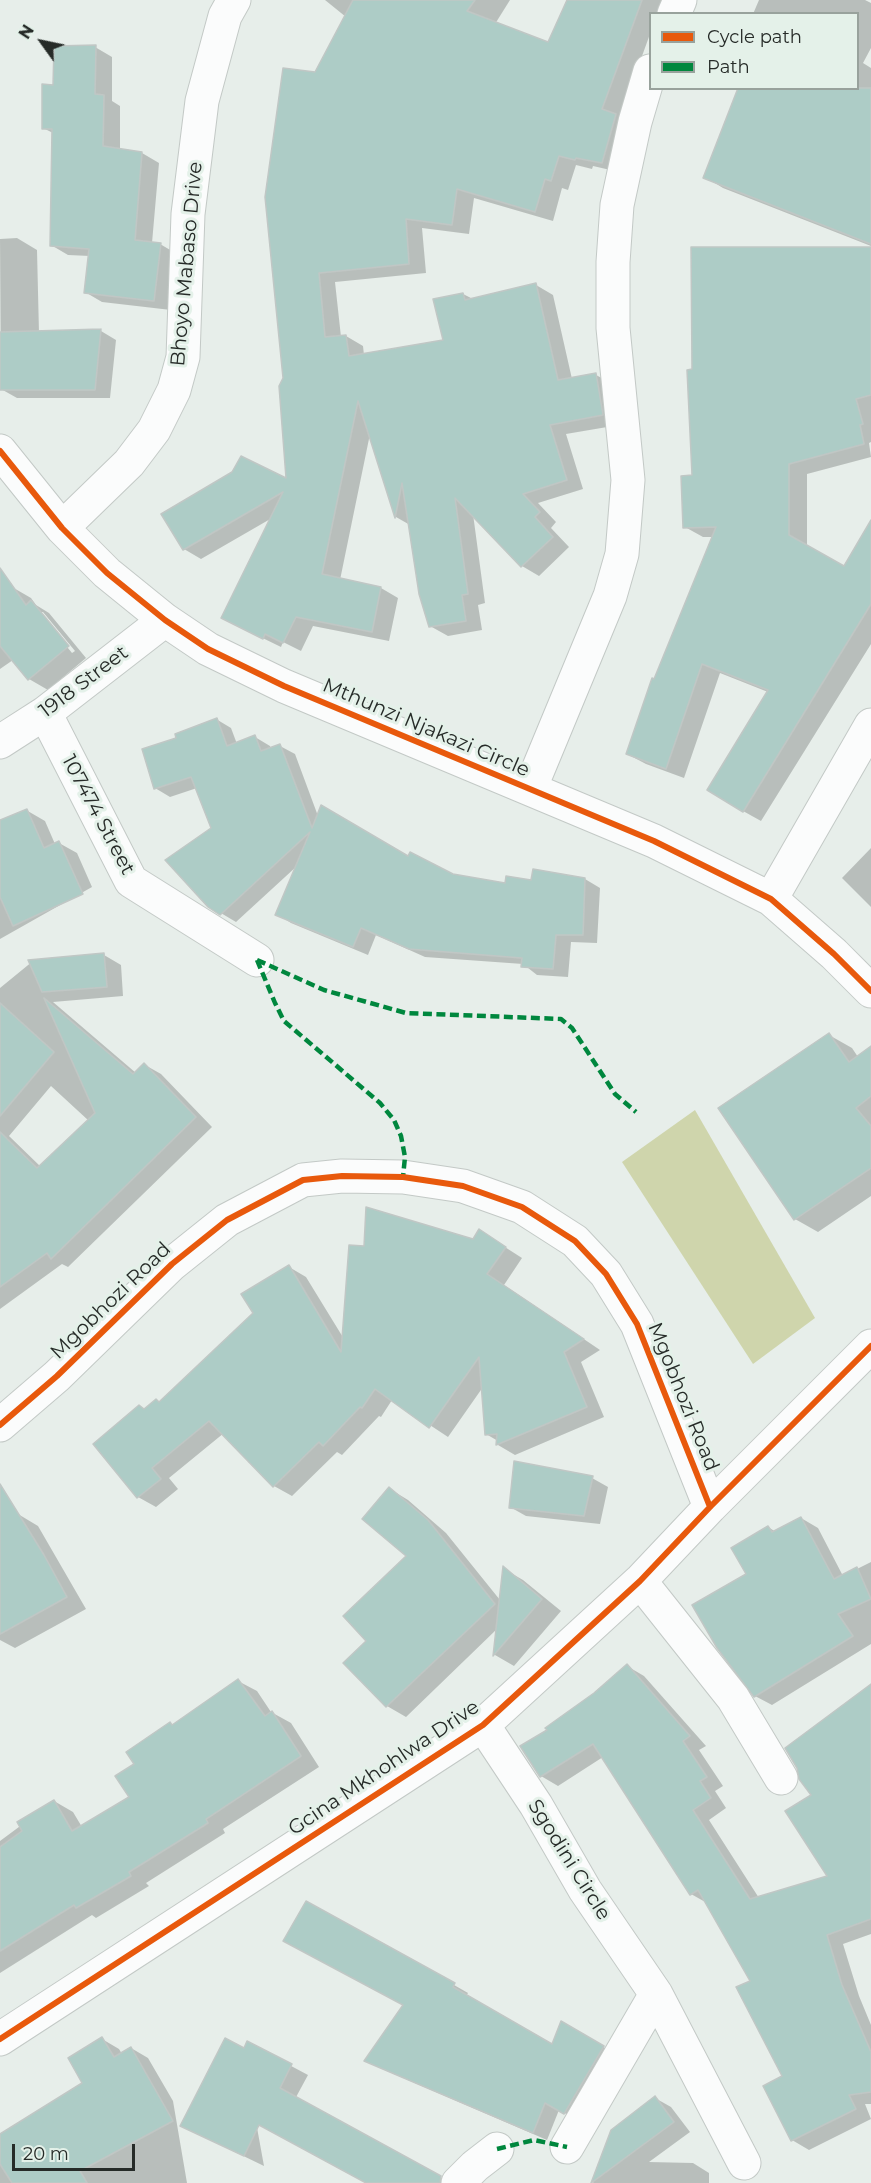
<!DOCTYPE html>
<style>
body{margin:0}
#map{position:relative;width:871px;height:2183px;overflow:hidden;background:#e7eeea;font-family:Montserrat,sans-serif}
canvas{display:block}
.legend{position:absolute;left:649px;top:12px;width:210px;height:78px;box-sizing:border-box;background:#e4f1e9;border:2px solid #98a29c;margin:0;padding:8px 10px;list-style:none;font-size:18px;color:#262b28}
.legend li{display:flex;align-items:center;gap:12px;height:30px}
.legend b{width:30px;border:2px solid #98a29c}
.north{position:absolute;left:12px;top:12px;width:60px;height:60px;-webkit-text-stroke:4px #e4f1e9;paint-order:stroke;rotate:303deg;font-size:16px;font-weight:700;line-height:24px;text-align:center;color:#262b28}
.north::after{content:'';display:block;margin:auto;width:21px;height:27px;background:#262b28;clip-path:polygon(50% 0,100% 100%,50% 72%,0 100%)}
.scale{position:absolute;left:12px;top:2144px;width:123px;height:27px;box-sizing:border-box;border:3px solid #262b28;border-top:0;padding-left:8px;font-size:18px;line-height:21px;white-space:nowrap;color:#262b28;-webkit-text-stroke:4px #e4f1e9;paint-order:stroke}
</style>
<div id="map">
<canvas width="871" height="2183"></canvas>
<ul class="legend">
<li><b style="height:8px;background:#e8590c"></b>Cycle path</li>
<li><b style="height:8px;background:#00873e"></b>Path</li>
</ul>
<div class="north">N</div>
<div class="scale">20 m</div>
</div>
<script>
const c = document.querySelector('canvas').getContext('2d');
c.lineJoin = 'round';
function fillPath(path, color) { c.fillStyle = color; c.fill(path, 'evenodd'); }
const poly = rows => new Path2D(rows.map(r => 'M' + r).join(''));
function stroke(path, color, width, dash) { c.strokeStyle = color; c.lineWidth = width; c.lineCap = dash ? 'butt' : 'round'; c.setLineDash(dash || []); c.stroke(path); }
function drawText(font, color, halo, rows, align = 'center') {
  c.font = font + ' Montserrat,sans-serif'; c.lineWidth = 6; c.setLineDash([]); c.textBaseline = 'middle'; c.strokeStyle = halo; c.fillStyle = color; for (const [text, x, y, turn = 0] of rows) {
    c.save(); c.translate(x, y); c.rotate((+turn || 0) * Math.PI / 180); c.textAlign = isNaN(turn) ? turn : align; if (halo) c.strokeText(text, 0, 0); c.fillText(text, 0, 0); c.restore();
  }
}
fillPath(poly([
 [695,1110,815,1318,753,1364,622,1162]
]), '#cfd5ac');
fillPath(poly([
 [325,0,510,0,495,24,549,44,569,0,663,0,658,14,650,14,650,34,620,117,619,172,593,166,592,169,576,165,568,190,562,188,553,221,474,198,469,234,422,228,426,273,335,282,341,337,346,336,363,346,364,355,444,341,463,294,473,299,536,285,553,295,572,379,596,375,613,384,619,425,566,434,583,489,538,503,556,522,551,528,569,547,539,576,522,566,473,514,485,603,478,605,482,630,448,636,430,626,410,525,396,517,370,434,340,580,381,588,398,598,389,641,313,626,301,651,283,642,281,647,240,627,272,518,201,559,184,549,287,480,284,378,316,74,346,17],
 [759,0,865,0,871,3,871,48,863,63,871,68,871,246,723,188,705,177,740,89,738,88,858,88,858,14,753,14],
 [95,47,112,57,112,101,120,106,120,150,142,153,159,163,152,243,160,244,177,254,171,310,102,302,85,292,90,256,68,255,51,245,53,133,43,128,55,86],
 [17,238,37,250,39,333,101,331,116,340,110,398,17,398,1,389,0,239],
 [871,249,871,442,869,443,871,457,807,474,807,547,844,568,871,523,871,644,761,821,743,811,768,692,720,673,684,778,646,764,627,754,714,537,703,537,685,527,694,477,693,371],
 [12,587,31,598,36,605,49,613,86,658,48,690,29,679,13,660,0,669,0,596],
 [39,612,43,612,75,651,72,653],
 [216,719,231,728,237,744,255,737,270,746,271,749,280,746,295,754,318,816,409,858,453,875,506,884,585,879,600,888,597,943,571,942,568,977,537,975,523,964,425,957,376,935,368,955,291,923,277,914,297,866,236,922,209,906,213,829,197,788,170,797,155,788,178,739],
 [26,810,45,821,55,844,59,843,77,853,92,887,0,939,0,822],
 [871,848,871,907,842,878],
 [104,955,121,965,123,996,53,1002,136,1073,145,1065,161,1074,212,1127,68,1267,62,1264,0,1309,0,988,33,961],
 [51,1086,89,1121,41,1167,9,1136],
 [829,1035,852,1048,858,1057,871,1058,871,1196,818,1232,795,1219],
 [473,1241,497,1242,522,1258,504,1285,600,1350,581,1362,604,1417,515,1455,498,1445,498,1441,486,1434,483,1387,448,1437,392,1400,381,1417,379,1416,342,1455,337,1452,292,1496,274,1486,224,1433,169,1478,178,1489,156,1507,138,1497,145,1410,156,1401,160,1403,255,1314,289,1267,306,1277,344,1339,365,1247],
 [592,1478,608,1487,600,1524,526,1516,510,1507],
 [390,1489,408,1500,446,1533,500,1600,504,1569,523,1580,561,1611,514,1666,495,1655,497,1629,406,1717,387,1706,346,1663,369,1641,408,1556],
 [18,1514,38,1526,86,1609,15,1648,0,1640,0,1525],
 [801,1518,818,1528,843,1576,871,1562,871,1644,772,1705,755,1696,748,1575,768,1527,776,1532],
 [627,1666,644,1676,706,1746,699,1750,723,1786,715,1791,726,1808,709,1820,759,1898,829,1877,813,1795,871,1686,871,1934,843,1944,859,1996,871,2025,871,2104,865,2104,871,2119,809,2150,792,2140,784,2077,753,1981,707,1903,691,1894,603,1757,558,1786,541,1776,522,1747,549,1730,595,1695],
 [238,1681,257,1691,271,1712,291,1723,319,1767,223,1829,225,1833,146,1883,149,1886,96,1918,92,1915,0,1973,0,1841,54,1801,73,1812,82,1827,131,1798,136,1765,170,1724,174,1726],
 [306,1903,454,1985,468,1993,466,1996,553,2046,562,2023,617,2055,579,2121,559,2110,547,2140,380,2068,366,2060,405,2005],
 [102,2039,119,2049,122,2054,131,2048,148,2058,173,2101,187,2183,0,2183,0,2136,84,2083],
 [248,2043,308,2075,295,2099,450,2183,368,2183,256,2122,264,2166,198,2134],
 [655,2098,671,2107,690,2132,649,2162,693,2163,709,2173,709,2183,593,2183,613,2131]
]), '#0003');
const building = poly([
 [353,0,475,0,467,11,548,42,567,0,642,0,602,109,616,114,602,163,576,158,575,160,559,156,551,181,545,179,535,212,457,189,452,225,406,219,409,264,319,273,325,337,346,335,349,356,443,340,433,299,463,293,465,300,536,283,558,380,596,373,603,415,550,425,567,480,523,494,540,512,535,517,553,537,521,567,455,498,468,594,462,595,466,621,429,627,419,594,402,483,395,518,358,401,322,574,381,587,372,632,296,617,283,643,265,634,263,639,221,618,283,492,183,550,161,514,232,472,241,456,286,478,279,386,283,378,265,197,283,68,315,72,353,0],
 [96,45,95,94,104,95,103,146,142,152,135,240,161,243,154,301,84,293,89,249,50,246,52,129,42,129,42,84,53,85,54,46,96,45],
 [738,88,871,88,871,244,703,178,738,88],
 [691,247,871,247,871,395,856,399,863,424,860,425,864,444,789,464,789,535,844,566,871,520,871,604,743,812,707,790,768,690,702,664,666,769,626,754,652,678,654,679,716,527,683,528,681,476,692,475,687,370,692,369,691,247],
 [101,329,95,390,0,390,0,332,101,329],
 [0,568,26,605,31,600,69,646,28,680,0,646,0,568],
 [217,718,227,746,255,735,261,751,280,744,312,828,321,805,408,856,410,852,453,874,505,883,506,876,531,880,533,869,585,878,583,935,556,935,553,969,521,967,522,958,409,949,361,928,353,947,275,915,310,832,220,915,208,907,165,860,211,828,191,777,154,789,142,749,176,738,175,734,217,718],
 [27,809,44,848,59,841,83,894,13,926,0,897,0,820,27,809],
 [104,953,107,987,42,992,28,960,104,953],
 [44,998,133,1074,144,1063,196,1117,51,1259,47,1253,0,1287,0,1132,37,1168,95,1113,44,998],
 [0,1003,54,1052,0,1116,0,1003],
 [829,1033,849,1062,871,1046,871,1096,856,1108,871,1126,871,1168,794,1220,718,1108,829,1033],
 [366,1207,473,1239,479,1229,506,1247,487,1274,584,1339,564,1352,587,1407,496,1445,497,1434,485,1435,479,1357,429,1428,375,1389,362,1408,360,1407,323,1446,319,1442,273,1487,209,1421,152,1468,161,1479,137,1498,93,1444,139,1405,144,1409,156,1399,159,1402,253,1313,241,1294,289,1265,341,1352,349,1245,364,1246,366,1207],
 [514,1461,593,1476,584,1516,509,1508,514,1461],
 [0,1484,44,1555,67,1597,0,1634,0,1484],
 [389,1487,428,1520,495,1604,386,1707,343,1663,366,1641,343,1616,406,1556,362,1519,389,1487],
 [801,1517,834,1579,857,1567,871,1599,838,1614,853,1636,754,1697,717,1648,692,1605,746,1574,731,1548,768,1526,772,1532,801,1517],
 [503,1566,542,1599,493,1656,503,1566],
 [627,1664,690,1736,683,1741,707,1777,700,1781,711,1798,693,1810,750,1899,827,1876,785,1811,811,1795,799,1779,797,1768,785,1748,871,1684,871,1919,827,1935,842,1985,871,2052,871,2092,849,2095,856,2109,791,2141,763,2086,782,2076,736,1987,750,1981,698,1890,690,1895,593,1744,540,1777,520,1746,547,1730,545,1728,594,1693,627,1664],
 [238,1679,265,1716,272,1711,301,1756,206,1819,208,1823,129,1872,131,1876,76,1908,74,1905,0,1951,0,1847,22,1831,17,1822,54,1800,72,1831,129,1797,115,1776,134,1764,126,1752,170,1722,172,1725,238,1679],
 [306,1901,455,1983,453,1987,552,2044,561,2021,604,2046,564,2114,545,2103,533,2133,364,2061,403,2005,283,1941,306,1901],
 [102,2037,114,2057,131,2047,173,2121,80,2171,87,2183,12,2183,0,2164,0,2134,82,2083,68,2058,102,2037],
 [225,2038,244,2048,247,2041,292,2064,280,2088,441,2176,440,2183,366,2183,259,2125,244,2156,180,2126,225,2038],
 [655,2096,674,2122,591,2183,611,2130,655,2096]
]);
fillPath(building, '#adccc6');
stroke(building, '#c0c7c5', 1.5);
const minor = poly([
 [674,14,680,0],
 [0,451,62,528,107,573,165,620,208,649,284,686,654,841,771,899,834,954,871,991],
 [62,528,129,463,154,430,174,390,183,357,188,214,202,101,225,16,234,0],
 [45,713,131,881,257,960],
 [0,742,45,713,165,620],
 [530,789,610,596,622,554,628,480,613,328,613,262,617,205,635,122,650,71],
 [771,899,871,725],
 [0,1425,57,1376,172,1264,227,1220,303,1180,342,1176,403,1177,463,1186,522,1207,575,1241,606,1274,637,1324,710,1507],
 [640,1581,733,1698,781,1778],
 [483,1725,536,1805,585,1890,656,1994,744,2163],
 [0,2039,483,1725,640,1581,710,1507,871,1346],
 [567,2147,656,1994],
 [458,2183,475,2166,497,2149]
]);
stroke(minor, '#c3c9c6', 35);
stroke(minor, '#fbfcfc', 33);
stroke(poly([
 [257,960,324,990,406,1013,561,1019,572,1028,615,1094,636,1112],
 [257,960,275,1003,284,1021,380,1103,394,1120,401,1136,405,1157,403,1177],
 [497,2149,534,2140,567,2147]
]), '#00873e', 4.5, [9, 4.5]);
stroke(poly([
 [0,451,62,528,107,573,165,620,208,649,284,686,654,841,771,899,834,954,871,991],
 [0,1425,57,1376,172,1264,227,1220,303,1180,342,1176,403,1177,463,1186,522,1207,575,1241,606,1274,637,1324,710,1507],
 [0,2039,483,1725,640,1581,710,1507,871,1346]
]), '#e8590c', 6);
drawText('20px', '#262b28', '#e4f1e9', [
 ["Bhoyo Mabaso Drive",187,264,-85],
 ["1918 Street",84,682,-37],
 ["Mthunzi Njakazi Circle",426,728,23],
 ["107474 Street",98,815,62],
 ["Mgobhozi Road",111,1301,-44],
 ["Mgobhozi Road",683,1397,68],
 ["Gcina Mkhohlwa Drive",384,1768,-34],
 ["Sgodini Circle",569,1860,58]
]);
</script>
